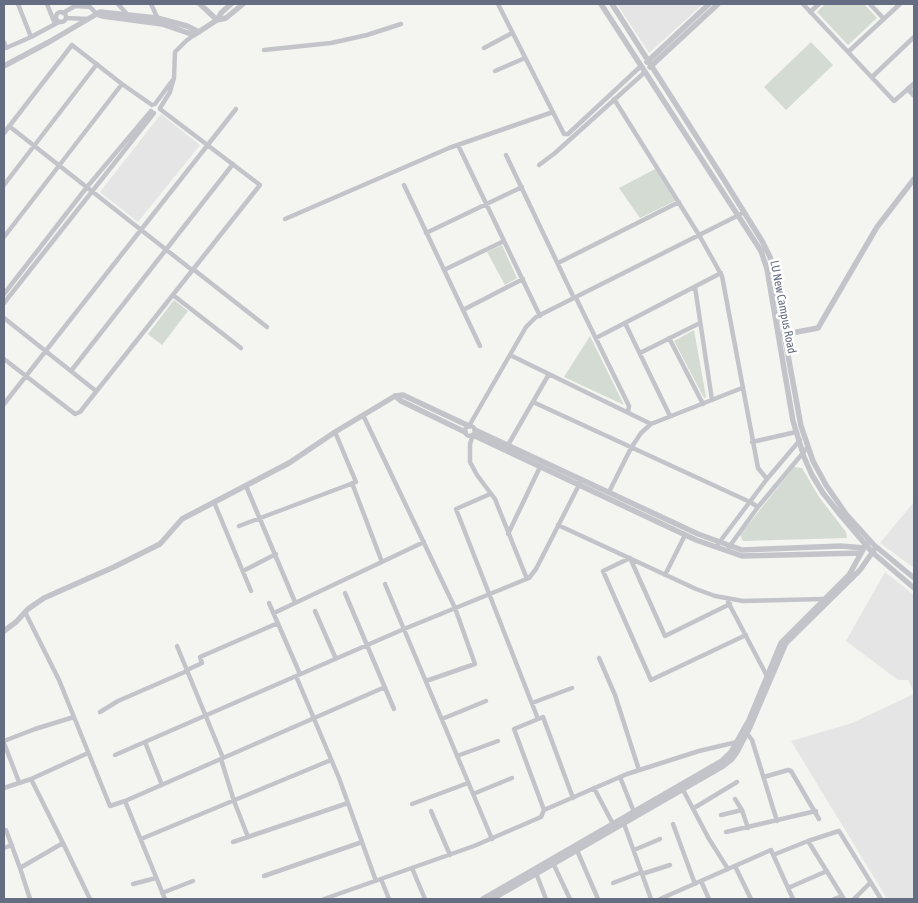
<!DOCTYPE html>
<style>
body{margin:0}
#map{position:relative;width:918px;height:903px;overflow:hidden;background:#f4f5f1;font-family:"Asap Condensed",sans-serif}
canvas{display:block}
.frame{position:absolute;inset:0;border:5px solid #646d81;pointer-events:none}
</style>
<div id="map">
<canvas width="918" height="903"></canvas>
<div class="frame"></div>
</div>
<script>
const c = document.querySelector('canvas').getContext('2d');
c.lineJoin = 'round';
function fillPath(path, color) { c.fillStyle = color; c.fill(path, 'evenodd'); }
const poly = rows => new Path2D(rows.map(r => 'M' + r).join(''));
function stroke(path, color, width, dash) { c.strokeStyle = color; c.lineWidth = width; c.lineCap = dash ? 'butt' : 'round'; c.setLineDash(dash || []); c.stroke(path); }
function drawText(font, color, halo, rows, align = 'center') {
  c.font = font + ' "Asap Condensed",sans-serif'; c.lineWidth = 5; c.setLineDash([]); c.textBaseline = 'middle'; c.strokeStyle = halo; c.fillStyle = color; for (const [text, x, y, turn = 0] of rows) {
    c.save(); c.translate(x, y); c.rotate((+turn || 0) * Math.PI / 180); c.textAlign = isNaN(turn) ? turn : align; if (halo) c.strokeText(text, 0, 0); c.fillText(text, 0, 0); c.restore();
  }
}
fillPath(poly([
 [617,4,703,4,649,53],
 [161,114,200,145,138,222,100,192],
 [914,502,914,568,880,543],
 [885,572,914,595,914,692,908,680,898,680,846,641],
 [914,694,914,899,884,899,886,897,791,741,852,723]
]), '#e4e5e4');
fillPath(poly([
 [825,4,864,4,877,18,848,45,817,12],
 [811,42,833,65,786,110,764,87],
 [655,169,675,201,640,218,619,188],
 [502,245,517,278,505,285,487,252],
 [174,300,188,311,162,345,148,334],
 [694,330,706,397,704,398,674,341],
 [590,336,624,405,564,377],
 [794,467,802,468,819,497,846,532,847,538,743,541,740,535]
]), '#d3dbd2');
stroke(poly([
 [18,4,31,37],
 [47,4,55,24],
 [118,4,127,14],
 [151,4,158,19],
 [498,4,564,134,568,134,641,66],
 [803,4,894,101,908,89],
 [870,4,884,19],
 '56 17a5 5 0 1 1 10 0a5 5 0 1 1-10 0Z',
 [810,12,819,4],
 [63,13,75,6,90,7,97,14],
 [66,18,88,19],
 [4,42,6,48,31,37,59,22],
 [484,48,512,33],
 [264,50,331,43,367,35,401,24],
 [848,52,900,4],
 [495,71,525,58],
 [872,77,914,37],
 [614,99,699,235,722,276,758,468,767,479],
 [155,104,172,81],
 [160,108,170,92,174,78,175,52,186,41,194,35],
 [9,126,192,270],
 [4,133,72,45,122,84,152,105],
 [458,145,540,316],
 [506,155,574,298],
 [539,165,555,153,645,72],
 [4,185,97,64],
 [404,185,480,346],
 [285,219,449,148,553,112],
 [426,233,522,187],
 [4,237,122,84],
 [558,263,679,202],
 [193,269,267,327],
 [444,270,504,241],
 [695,287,712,400],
 [4,294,87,187,151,111],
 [173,295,241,348],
 [576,298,629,406,628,412],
 [4,303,154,113],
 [463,310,523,279],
 [4,318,96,391],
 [625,323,670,416],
 [596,338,721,273],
 [669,338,703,404],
 [640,353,700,323],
 [510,355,651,424],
 [4,359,75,414,80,412,260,185,160,109],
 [71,371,233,164],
 [533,402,750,502,758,507],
 [4,404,236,109],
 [363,415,455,608,475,664,426,681],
 [469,426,526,327,536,317,741,214],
 '465 431a5 5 0 1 1 10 0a5 5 0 1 1-10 0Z',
 [473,435,470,444,470,462,477,475,495,499,527,579],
 [752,442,796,432],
 [508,445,549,374],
 [352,483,382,562],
 [246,486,295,602],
 [609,492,631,448,641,433,651,424,742,388],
 [490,494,456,509,538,719],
 [214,502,251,591],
 [558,525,696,589,715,596,743,601,823,599],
 [239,526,356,482,335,432],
 [508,534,540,467],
 [718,544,767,479,800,440],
 [729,547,758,507,807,448],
 [243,571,276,554],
 [665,575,685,535],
 [385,584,492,839],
 [345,593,394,709],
 [728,602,767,676],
 [269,603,300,674],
 [730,604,665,636,630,558,603,571,651,680,746,635],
 [315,611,336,659],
 [25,612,59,680,110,806,125,801,165,899],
 [274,613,424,542],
 [177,646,223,758],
 [599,658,615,695,639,770],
 [187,670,202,663,200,657,278,623],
 [296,676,339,778,376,881],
 [532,703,572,688],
 [100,712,118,701,187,671],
 [442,719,486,701],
 [746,732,752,740,777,821],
 [4,741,35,729,74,717],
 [145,742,162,785],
 [4,743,19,782],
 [115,755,404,629,529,578,536,569,580,483],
 [457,756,498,741],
 [221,759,234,801,248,837],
 [620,777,634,812],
 [764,777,788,770,791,771,819,819],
 [31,779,63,843],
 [681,786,709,839,728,869],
 [4,788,31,779,88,753],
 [594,788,613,824],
 [473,794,512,778],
 [735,799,742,810,748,828],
 [125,801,385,687],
 [412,804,468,783],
 [694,808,737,782],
 [544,810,514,729,543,717,573,798],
 [431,811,450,855],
 [721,815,742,810],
 [623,821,651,899],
 [673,824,695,884],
 [6,830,20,868],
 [726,832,816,811],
 [141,839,331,760],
 [808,841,839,831,881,899],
 [233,842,348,803],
 [4,848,12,845],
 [576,848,598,899],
 [634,850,660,839],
 [773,855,808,841,844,899],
 [552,861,570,899],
 [735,866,751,899],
 [412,868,425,899],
 [536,873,546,899],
 [642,874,670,865],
 [264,876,362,842],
 [381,879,389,899],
 [701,881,709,899],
 [613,883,642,872],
 [133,884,156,878],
 [788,888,827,871],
 [162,893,193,881],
 [30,899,20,868,63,843,90,899],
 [324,899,474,846,541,817,544,810,627,774,699,751,737,742],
 [660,899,771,850,793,899],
 [834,899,842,896],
 [854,899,870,883]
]), '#c2c4c9', 4.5);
stroke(poly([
 [200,4,217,20],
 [601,4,761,251,767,269,793,421,804,457,812,475,823,493,842,517,872,552,914,588],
 [612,4,721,175,762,241,770,257,801,426,813,461,826,485,846,514,874,545,914,578],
 [97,14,102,16,162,24,194,35,217,20,226,18,243,4],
 [217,20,221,13,231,4],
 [647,62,709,4],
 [4,66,49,42,100,12,157,18,187,26,199,32],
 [650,67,718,4],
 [914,84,908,89,914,95],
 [781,335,818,328,877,227,914,179],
 [395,396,401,401,465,432],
 [475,430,698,534,742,550,841,546,864,548],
 [473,435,696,540,742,556,861,553],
 [4,631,16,622,28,609,44,598,114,567,160,544,182,519,289,463,335,432,395,396,403,395,469,426],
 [483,899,722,761,731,752,749,720,781,643,849,575,864,548,868,543],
 [492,899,723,766,732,759,737,752,750,727,786,643,860,570,874,550]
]), '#c2c4c9', 5.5);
drawText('12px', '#646d81', '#fff', [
 ["LU New Campus Road",783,307,79]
]);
</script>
